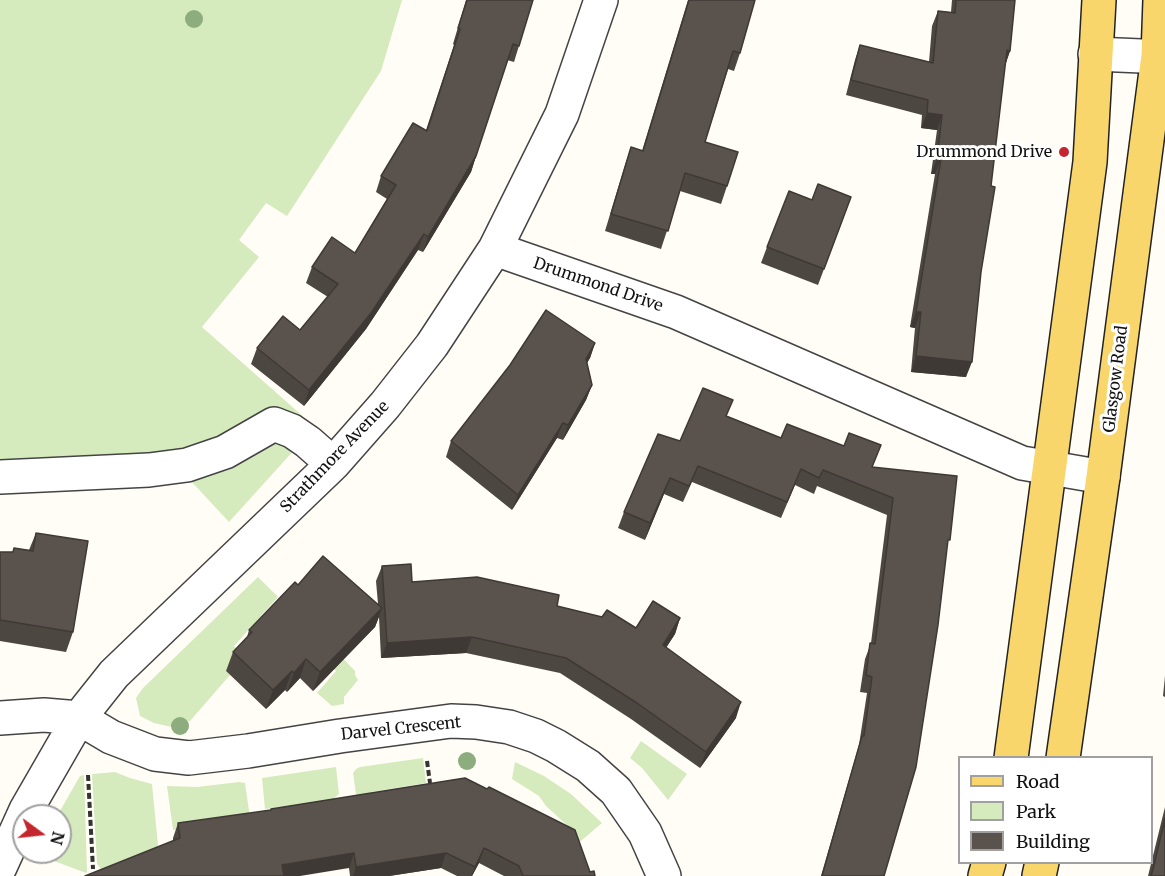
<!DOCTYPE html>
<style>
body{margin:0}
#map{position:relative;width:1165px;height:876px;overflow:hidden;background:#fffdf5;font-family:Merriweather,serif}
canvas{display:block}
.legend{position:absolute;left:958px;top:756px;width:195px;height:108px;box-sizing:border-box;background:#fff;border:2px solid #a0a0a0;margin:0;padding:8px 10px;list-style:none;font-size:18px;color:#111}
.legend li{display:flex;align-items:center;gap:12px;height:30px}
.legend b{width:30px;border:2px solid #a0a0a0}
.north{position:absolute;left:12px;top:804px;width:60px;height:60px;box-sizing:border-box;background:#fff;border:2px solid #a0a0a0;border-radius:50%;rotate:105deg;font-size:16px;font-weight:700;line-height:24px;text-align:center;color:#111}
.north::after{content:'';display:block;margin:auto;width:21px;height:27px;background:#c4262e;clip-path:polygon(50% 0,100% 100%,50% 72%,0 100%)}
</style>
<div id="map">
<canvas width="1165" height="876"></canvas>
<ul class="legend">
<li><b style="height:8px;background:#f9d66b"></b>Road</li>
<li><b style="height:16px;background:#d5ebbd"></b>Park</li>
<li><b style="height:16px;background:#5a524d"></b>Building</li>
</ul>
<div class="north">N</div>
</div>
<script>
const c = document.querySelector('canvas').getContext('2d');
c.lineJoin = 'round';
function fillPath(path, color) { c.fillStyle = color; c.fill(path, 'evenodd'); }
const poly = rows => new Path2D(rows.map(r => 'M' + r).join(''));
function stroke(path, color, width, dash) { c.strokeStyle = color; c.lineWidth = width; c.lineCap = dash ? 'butt' : 'round'; c.setLineDash(dash || []); c.stroke(path); }
function drawText(font, color, halo, rows, align = 'center') {
  c.font = font + ' Merriweather,serif'; c.lineWidth = 6; c.setLineDash([]); c.textBaseline = 'middle'; c.strokeStyle = halo; c.fillStyle = color; for (const [text, x, y, turn = 0] of rows) {
    c.save(); c.translate(x, y); c.rotate((+turn || 0) * Math.PI / 180); c.textAlign = isNaN(turn) ? turn : align; if (halo) c.strokeText(text, 0, 0); c.fillText(text, 0, 0); c.restore();
  }
}
fillPath(poly([
 [0,0,402,0,381,71,287,216,266,203,239,240,259,257,202,327,315,427,229,522,190,480,0,489],
 [258,577,278,597,234,646,242,654,226,671,230,675,190,721,172,727,154,723,140,716,136,698,143,688],
 [334,649,355,671,355,675,358,680,344,697,344,704,332,706,317,693,336,671,323,660],
 [641,741,687,774,668,800,642,768,630,758],
 [423,758,426,783,371,792,357,801,353,773,356,769,360,767],
 [515,762,544,776,571,794,602,823,569,851,569,827,546,806,539,796,512,779],
 [336,767,339,794,330,802,265,809,262,778],
 [115,772,130,778,152,784,161,876,143,876,139,854,101,869,97,864,92,774],
 [84,775,87,872,86,873,38,855,40,852,60,852,60,816,57,816,80,776],
 [239,782,245,783,250,818,173,830,167,786,197,787]
]), '#d5ebbd');
const minor = poly([
 [1095,54,1165,57],
 [495,249,676,312,1022,463,1103,477],
 [0,477,149,470,187,465,225,452,274,424,292,431,308,442,333,464],
 [0,718,44,715,79,718,111,737,155,754,189,758,248,751,340,736,451,721,476,722,509,727,536,736,556,746,588,766,616,791,645,833,664,876],
 [0,867,26,810,79,718,114,674,333,464,385,405,432,345,495,249,562,114,601,0]
]);
const major = poly([
 [1011,758,1090,162,1099,0],
 [1063,758,1103,477,1158,56,1160,0],
 [985,876,989,862],
 [1039,876,1042,862]
]);
stroke(minor, '#444', 36);
stroke(major, '#222', 36);
stroke(poly([
 [427,761,430,783],
 [88,775,93,869]
]), '#333', 4, [6, 3]);
stroke(minor, '#fff', 33);
stroke(major, '#f9d66b', 33);
c.fillStyle = '#8dad7f';
for (const [x, y] of [
 [194,19],
 [180,726],
 [467,761]
]) { c.beginPath(); c.arc(x, y, 9, 0, 2 * Math.PI); c.fill(); }
fillPath(poly([
 [466,0,533,0,514,62,507,60,471,172,423,252,418,250,366,329,304,406,251,364,257,348,300,330,328,297,306,283,312,267,355,253,387,199,376,192,381,176,426,130,454,45,453,44],
 [688,0,755,0,740,53,734,71,728,69,705,142,727,186,721,204,680,191,661,249,605,231,625,165,631,147,642,151],
 [952,0,1015,0,1010,51,1005,65,981,272,966,377,911,372,915,328,910,327,935,174,931,174,937,130,921,128,922,115,846,95,855,60,860,45,929,62,932,26,938,11,951,12],
 [851,197,818,285,761,263,767,247,812,200],
 [595,343,590,358,587,363,592,385,586,400,563,440,557,438,512,510,446,457,451,441],
 [727,416,781,438,873,467,947,551,884,876,821,876,859,745,867,693,860,692,865,659,871,643,887,515,817,486,814,494,795,485,781,518,692,482,683,502,664,494,645,540,618,528,624,512],
 [36,533,73,632,66,652,0,641,0,552,13,552,14,548,29,550],
 [382,566,412,582,557,606,636,628,680,618,675,634,666,648,736,718,700,768,631,719,560,673,466,653,381,658,379,617,375,627,313,691,300,678,287,692,285,690,266,709,226,671,233,652,247,637,249,630,298,585,378,604,376,581],
 [1165,676,1165,697,1163,696],
 [465,778,595,876,504,876,479,863,472,876,457,876,441,868,389,876,350,876,349,868,173,841,173,838,178,823,270,811,271,809],
 [1165,807,1165,876,1148,876]
]), '#4d4742');
fillPath(poly([
 [1007,50,1010,51,1005,66],
 [927,113,942,115,937,130,921,128],
 [476,156,471,172,423,252,428,237],
 [937,158,941,159,935,174,931,174],
 [424,234,418,250,366,329,304,406,309,390],
 [916,312,921,312,915,328,910,327],
 [595,343,590,358,580,374,586,359],
 [916,356,972,362,966,377,911,372],
 [592,385,586,400,563,440,568,425],
 [563,423,557,438,512,510,518,495],
 [670,478,664,494,645,540,650,523],
 [382,608,375,627,313,691,320,672],
 [680,618,675,634,657,661,663,645],
 [472,637,466,653,381,658,387,643],
 [306,659,300,678,287,692,294,673],
 [292,671,285,690,266,709,273,690],
 [741,702,736,718,700,768,706,752],
 [484,848,479,863,472,876,471,876],
 [354,853,349,868,300,876,278,876,282,865],
 [446,853,441,868,389,876,353,876,356,867]
]), '#3f3936');
const building = poly([
 [467,0,533,0,519,46,513,44,476,156,428,237,424,234,371,313,309,390,257,348,283,316,300,330,338,284,312,267,332,237,355,253,396,185,381,176,413,123,427,131,460,29,458,28,467,0],
 [689,0,755,0,740,53,733,51,705,142,738,152,727,186,685,173,668,231,611,214,631,147,643,151,689,0],
 [956,0,1015,0,1010,51,1007,50,991,186,995,187,981,272,972,362,916,356,921,312,916,312,941,159,937,158,942,115,927,113,928,100,851,80,860,45,933,63,938,11,955,13,956,0],
 [818,184,851,197,824,269,767,247,789,191,812,200,818,184],
 [546,310,595,343,586,359,592,385,568,425,563,423,518,495,451,441,510,365,546,310],
 [703,388,733,400,726,416,781,438,787,424,844,446,849,433,881,445,872,467,957,476,950,540,948,540,938,625,916,767,884,876,822,876,862,736,864,736,872,677,866,675,870,643,875,644,893,498,823,470,819,478,801,469,787,502,698,466,689,486,670,478,650,523,624,512,658,434,680,441,703,388],
 [36,533,88,541,73,632,0,620,0,552,13,552,14,548,33,551,36,533],
 [323,556,382,608,320,672,306,659,294,673,292,671,273,690,233,652,252,632,249,630,295,582,298,585,323,556],
 [411,564,412,582,477,577,559,595,557,606,602,617,607,610,636,628,653,601,680,618,663,645,741,702,706,752,637,703,566,658,472,637,387,643,382,566,411,564],
 [465,778,487,789,489,787,575,830,590,872,594,871,595,876,523,876,519,866,484,848,475,867,446,853,356,867,354,853,282,865,284,876,85,876,180,838,178,823,271,810,271,809,465,778],
 [1165,819,1165,876,1151,876,1153,869,1165,819]
]);
fillPath(building, '#5a524d');
stroke(building, '#3f3936', 1.5);
for (const [x, y, r, color] of [
 [1064,152,6,"#c4262e"]
]) { const dot = new Path2D(); dot.arc(x, y, r, 0, 2 * Math.PI); c.fillStyle = color; c.fill(dot); stroke(dot, '#fff', 2); }
drawText('16px', '#111', '#fff', [
 ["Drummond Drive",1052,152]
], 'right');
drawText('16px', '#111', '#fff', [
 ["Drummond Drive",598,285,19],
 ["Glasgow Road",1116,379,-83],
 ["Strathmore Avenue",335,457,-46],
 ["Darvel Crescent",401,729,-6]
]);
</script>
